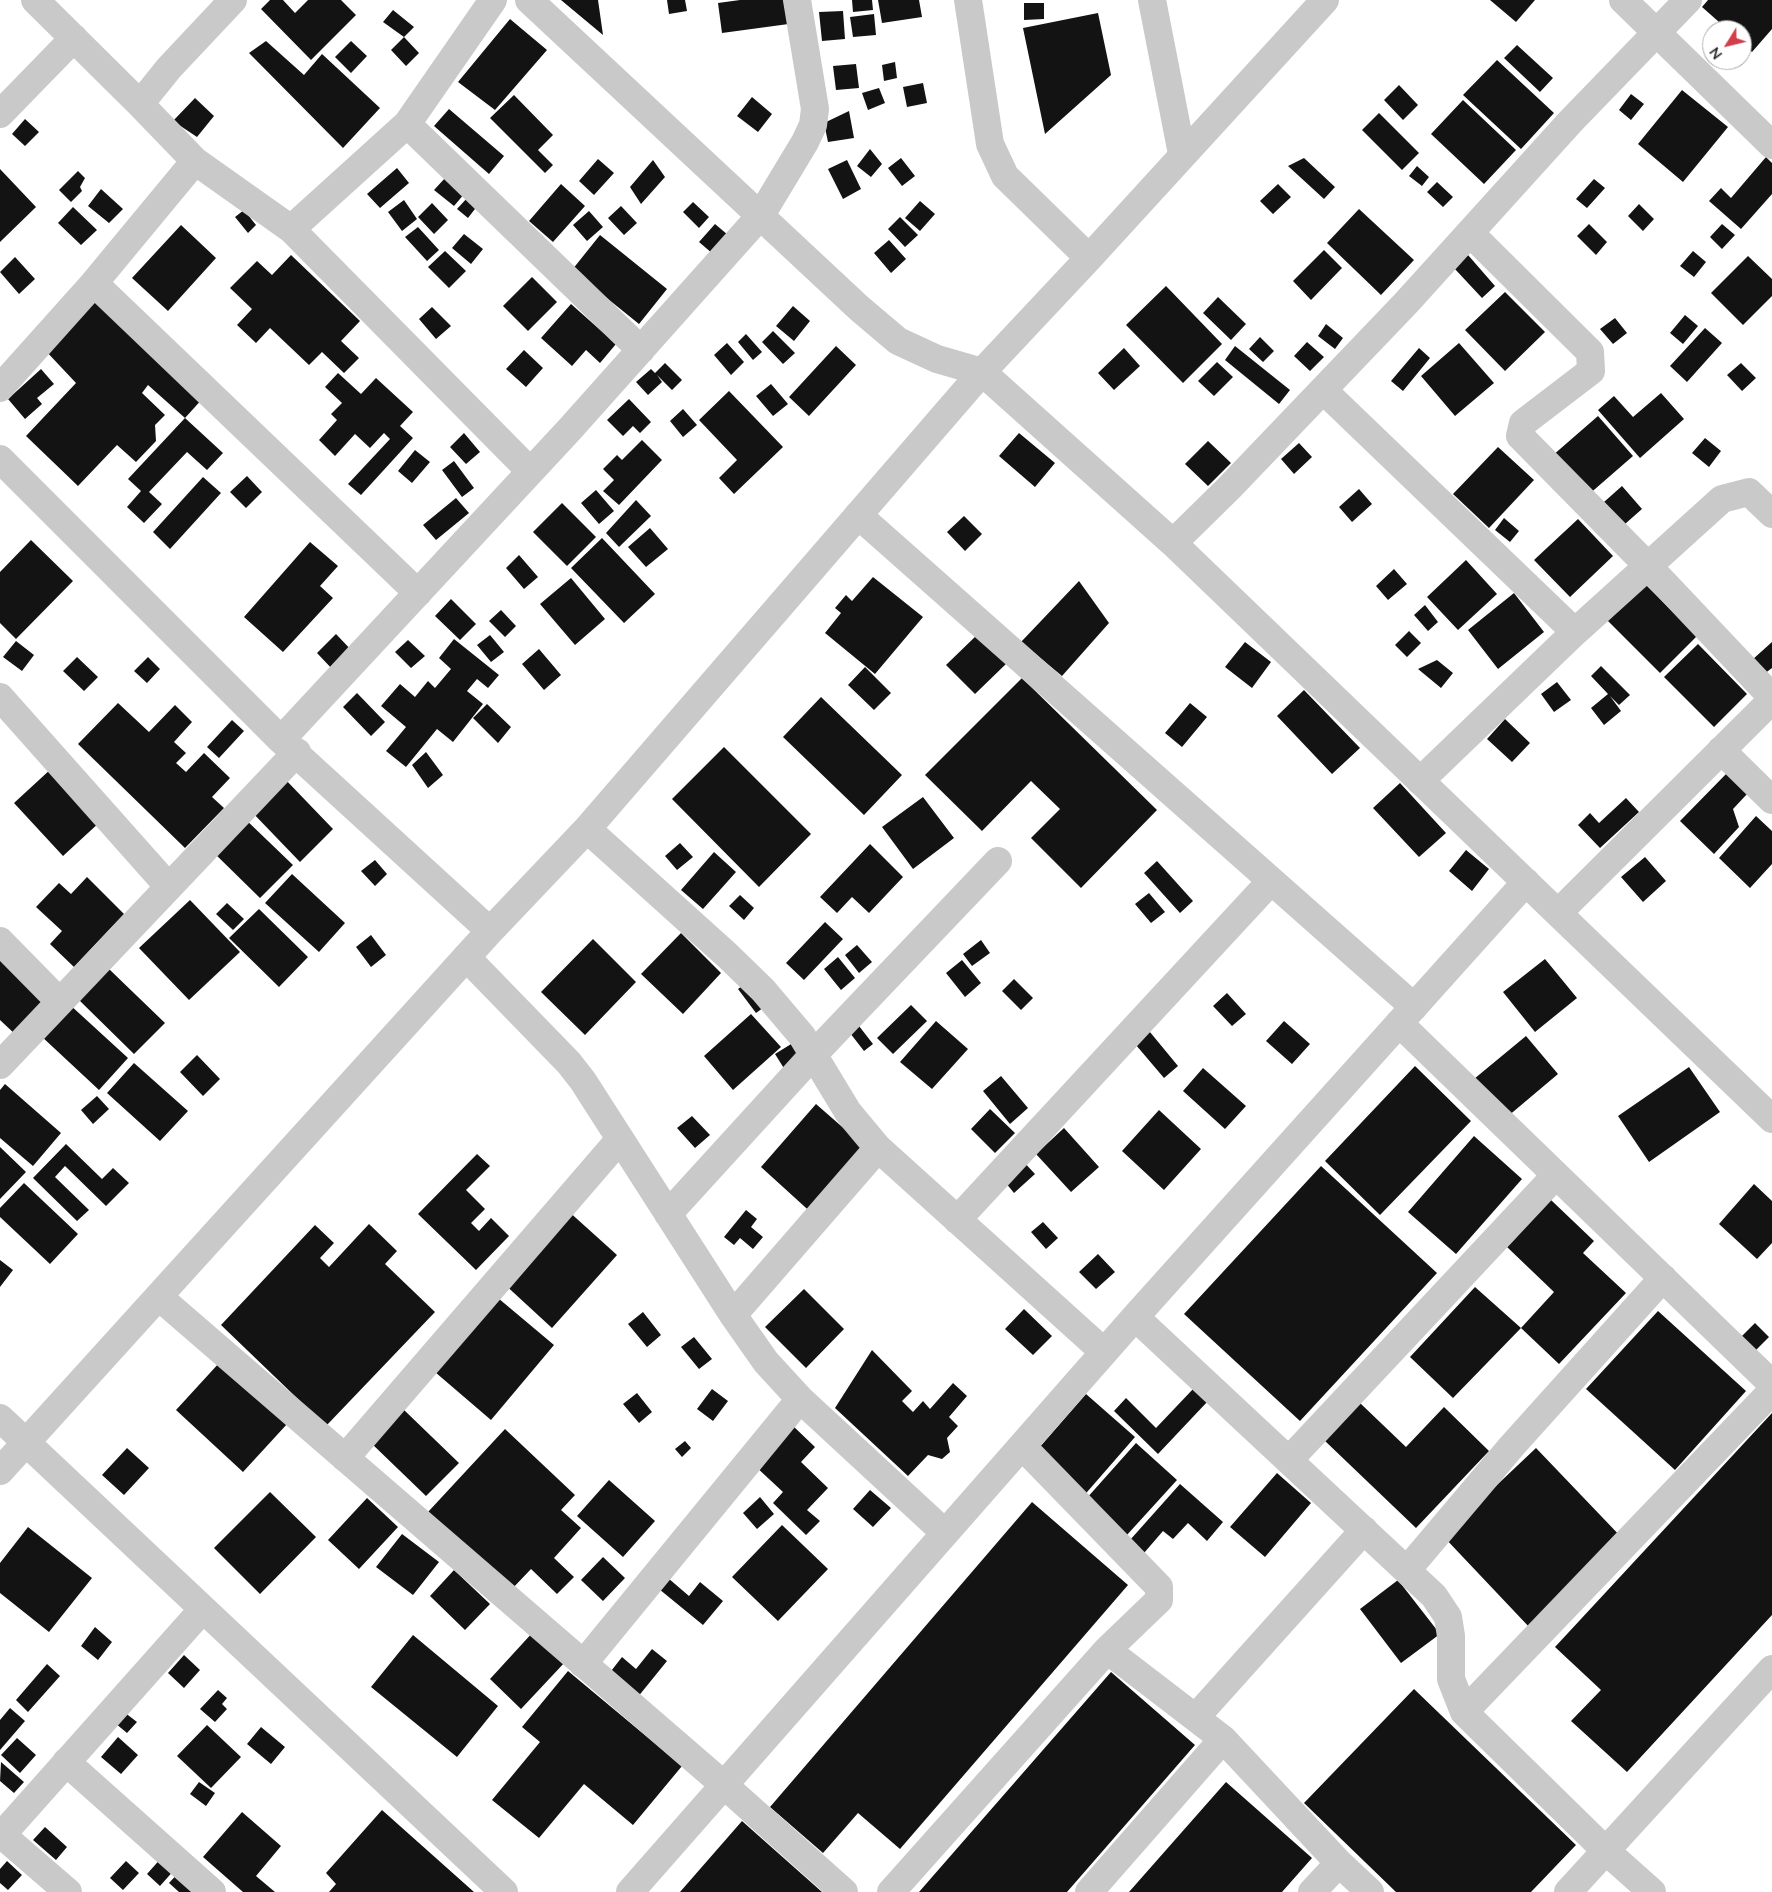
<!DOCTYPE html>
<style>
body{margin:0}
#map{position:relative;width:1772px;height:1892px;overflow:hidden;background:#fff;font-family:Lato,sans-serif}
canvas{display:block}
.north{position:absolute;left:1702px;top:20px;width:50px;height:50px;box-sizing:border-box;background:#fff;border:1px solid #ababab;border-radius:50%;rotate:234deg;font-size:14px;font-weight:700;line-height:20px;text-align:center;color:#2c2c2c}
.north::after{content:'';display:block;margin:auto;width:18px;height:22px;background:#d23f4b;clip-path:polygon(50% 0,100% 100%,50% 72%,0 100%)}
</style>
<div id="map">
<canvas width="1772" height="1892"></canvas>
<div class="north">N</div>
</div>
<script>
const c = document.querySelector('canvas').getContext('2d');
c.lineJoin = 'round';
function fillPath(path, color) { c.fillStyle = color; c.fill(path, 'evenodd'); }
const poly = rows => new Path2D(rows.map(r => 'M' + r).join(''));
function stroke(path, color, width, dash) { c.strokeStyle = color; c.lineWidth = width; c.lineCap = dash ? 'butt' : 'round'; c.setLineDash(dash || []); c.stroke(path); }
fillPath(poly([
 [270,0,283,0,295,13,308,0,341,0,356,15,311,60,261,9],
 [561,0,598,0,603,35],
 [667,0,685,0,687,11,669,14],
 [740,0,792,0,796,23,722,33,718,3],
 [852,0,872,0,873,10,853,12],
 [878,0,919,0,922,17,882,23],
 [1490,0,1535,0,1516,22],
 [1708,0,1772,0,1772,29,1752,52,1742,43,1742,30,1728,30,1702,7],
 [1024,3,1044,3,1044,19,1024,20],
 [393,10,414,27,404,37,383,22],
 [843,11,845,39,822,41,819,12],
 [1098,13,1111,75,1045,134,1023,28],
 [874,14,876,35,853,37,850,17],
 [510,19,547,50,495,110,458,82],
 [404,37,419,53,406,66,391,50],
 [266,41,304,75,322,54,380,108,343,148,249,53],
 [351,41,367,56,351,73,335,57],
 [1517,45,1553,78,1540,92,1504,58],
 [1497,60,1554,113,1521,149,1463,95],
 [895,62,897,78,884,81,882,65],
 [856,64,859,88,836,90,833,66],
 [923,83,927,103,907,107,903,87],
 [1399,85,1418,105,1403,120,1384,100],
 [879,88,885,103,868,110,862,93],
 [1682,90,1728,127,1683,182,1638,144],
 [1631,94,1644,104,1631,120,1619,110],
 [514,95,553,135,538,150,553,165,545,173,490,118],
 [752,97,772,114,758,132,737,116],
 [195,98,214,116,197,137,173,121],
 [1463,100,1516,150,1484,184,1431,134],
 [449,109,504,156,489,174,434,126],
 [849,111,854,138,828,142,824,123],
 [1379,113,1419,153,1402,170,1362,130],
 [25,119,39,132,25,146,12,134],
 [870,149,882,164,871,177,857,166],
 [1766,157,1772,163,1772,194,1741,229,1709,201,1721,188,1731,198],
 [901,158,915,176,902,186,888,168],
 [1304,158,1335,187,1324,199,1288,166],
 [598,159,614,173,594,195,579,181],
 [653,160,665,177,641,204,630,187],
 [847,160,861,189,843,199,828,169],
 [1417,166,1429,177,1422,186,1409,176],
 [397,168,409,183,380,208,367,194],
 [0,169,36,207,0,242],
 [78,171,85,178,80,187,82,191,71,202,59,190],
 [446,177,465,193,454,206,434,190],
 [1594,179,1605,188,1587,208,1576,199],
 [1437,182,1453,197,1443,207,1427,192],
 [561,184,585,206,553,242,529,221],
 [1278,184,1291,197,1273,214,1260,201],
 [101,189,123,209,109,223,88,206],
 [468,197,478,205,468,218,457,209],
 [404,200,417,219,402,231,388,212],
 [920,201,935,214,920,231,905,218],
 [693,202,709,217,699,228,683,212],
 [432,203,448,220,434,234,418,217],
 [1639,204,1654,219,1643,231,1628,216],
 [621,206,637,223,624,235,608,218],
 [73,207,97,230,81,245,58,223],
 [1359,209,1414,260,1381,295,1327,243],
 [244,210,256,225,248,233,235,217],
 [589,211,603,227,587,241,573,225],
 [900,217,918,235,905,247,888,229],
 [715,224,728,235,713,254,699,242],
 [1589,224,1607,242,1596,255,1577,236],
 [1722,224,1735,235,1722,249,1710,237],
 [181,225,216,258,168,311,132,278],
 [418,227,439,250,427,261,405,237],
 [464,234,483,249,471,264,452,248],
 [600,235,667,289,639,324,572,270],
 [889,240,906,259,891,273,874,253],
 [1324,250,1342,268,1311,300,1293,281],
 [445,251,466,271,449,288,428,267],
 [1693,251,1706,262,1694,277,1680,266],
 [291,255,360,321,341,341,359,358,344,373,322,352,309,365,270,328,256,343,237,325,252,309,230,288,257,261,272,275],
 [1468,255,1495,286,1482,298,1454,268],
 [1748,256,1772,279,1772,296,1743,325,1711,293],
 [15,257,35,279,19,294,0,272],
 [532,277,557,302,528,331,503,306],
 [1166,286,1222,344,1183,383,1126,325],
 [1505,292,1545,332,1505,371,1465,330],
 [93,295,204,397,185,418,148,385,142,393,165,415,155,425,156,441,136,462,117,445,78,486,26,436,76,383,44,349],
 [1218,297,1246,324,1231,340,1203,313],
 [571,304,616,344,600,363,586,350,572,366,541,338],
 [793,306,810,321,794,341,776,326],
 [432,307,451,326,436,339,419,319],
 [1685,315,1698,326,1683,344,1670,333],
 [1615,318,1627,333,1613,344,1600,329],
 [1326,324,1343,338,1335,349,1318,336],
 [1705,328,1722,343,1687,382,1670,366],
 [773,331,795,353,783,364,762,342],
 [746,334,762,352,753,360,738,342],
 [1260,337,1274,351,1263,362,1249,349],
 [1307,342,1324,357,1310,371,1294,356],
 [727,343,744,362,731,375,714,355],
 [1459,343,1494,383,1455,416,1421,376],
 [836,346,856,365,809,416,789,397],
 [1235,346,1290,390,1279,404,1225,360],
 [1124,348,1140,366,1114,390,1098,373],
 [1419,348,1430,358,1403,391,1391,381],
 [524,350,543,368,526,387,506,369],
 [1217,362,1233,377,1214,396,1198,381],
 [665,363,682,380,672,390,657,375,662,382,648,395,636,382,651,369,655,373],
 [1741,363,1756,378,1742,391,1727,375],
 [41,369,54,384,37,398,42,404,25,419,8,399],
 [338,373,361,394,376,378,413,412,400,426,413,438,361,495,348,484,390,439,384,433,370,448,355,434,335,456,319,440,337,420,331,414,342,403,325,387],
 [771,384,788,404,773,416,756,396],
 [729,391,783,447,734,494,719,478,737,460,699,420],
 [1661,393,1684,419,1640,458,1598,410,1614,396,1633,417],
 [629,399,651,422,640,433,633,426,623,436,607,420],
 [683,409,697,425,683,437,670,421],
 [1598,416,1633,456,1587,496,1552,456],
 [185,418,223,453,207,470,187,452,149,492,162,504,144,523,127,507,141,491,128,479],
 [464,433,480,452,466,464,450,447],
 [1019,433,1055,463,1035,487,999,456],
 [1705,438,1721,451,1709,467,1692,453],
 [642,440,662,460,619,505,603,491,614,480,603,469,617,455,622,460],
 [1208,441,1231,463,1208,486,1185,464],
 [1299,443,1312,457,1294,474,1281,459],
 [1498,447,1534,480,1489,528,1453,494],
 [415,450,430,462,412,483,398,471],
 [454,461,474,488,462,497,442,470],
 [247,476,262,492,246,508,230,492],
 [203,477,221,493,170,549,153,532],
 [1622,486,1642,509,1625,524,1604,502],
 [1359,489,1372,504,1352,522,1339,507],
 [596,490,614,511,599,524,581,503],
 [456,498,469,513,436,540,423,525],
 [636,500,651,516,619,547,606,533],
 [562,503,596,537,567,566,533,532],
 [964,516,982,534,965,551,947,532],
 [1504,518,1519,531,1510,542,1495,530],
 [1578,519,1613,556,1570,597,1534,560],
 [650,528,668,549,646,567,628,547],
 [602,538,655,594,624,623,571,568],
 [31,540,73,581,16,639,0,623,0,572],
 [310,542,338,566,320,586,333,598,283,652,244,617],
 [519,555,538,577,524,589,506,568],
 [1466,560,1497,594,1458,630,1427,597],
 [1394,569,1407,584,1388,600,1376,586],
 [873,577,923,617,875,674,825,633,841,613,835,608,846,595,852,601],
 [571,578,605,619,575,645,540,604],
 [1079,581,1109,623,1062,676,1021,642],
 [1643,582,1697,636,1660,673,1606,619],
 [1514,593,1544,632,1498,669,1468,630],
 [451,599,476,624,460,640,435,616],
 [1425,605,1438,622,1428,631,1414,615],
 [501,610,516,626,505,637,489,621],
 [1409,631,1421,643,1407,657,1395,645],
 [979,633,1008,662,975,694,946,665],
 [336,634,354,653,334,671,317,653],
 [490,635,504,652,491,662,477,645],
 [454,639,499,675,488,688,477,679,467,691,483,704,453,742,437,729,406,767,386,751,406,727,381,706,400,684,415,697,428,681,435,688,451,669,439,658],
 [408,640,425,656,411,668,395,652],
 [16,641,34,655,22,671,3,657],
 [1245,642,1271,662,1252,688,1225,667],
 [1772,642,1772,668,1764,674,1752,660],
 [1698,644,1747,694,1714,727,1664,677],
 [539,649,561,675,544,690,522,664],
 [77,657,98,677,84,691,63,671],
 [148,657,160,669,147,683,134,671],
 [1437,660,1453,673,1441,688,1418,669],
 [1601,666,1630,695,1619,705,1610,696,1621,711,1604,725,1591,708,1608,694,1591,676],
 [865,667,891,693,874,710,848,685],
 [1022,678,1157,810,1081,888,1031,838,1060,809,1031,781,982,831,925,775],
 [1557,682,1571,700,1554,712,1541,694],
 [1304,690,1360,748,1332,774,1277,716],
 [357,693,385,722,371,736,343,707],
 [821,697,902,775,864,815,783,737],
 [118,703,149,732,175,705,192,722,174,742,186,753,176,763,186,772,204,753,230,778,212,797,224,808,185,848,78,744],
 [1190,703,1207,717,1182,747,1165,733],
 [487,704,511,727,498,743,473,718],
 [1505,719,1530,743,1512,762,1487,739],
 [232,720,244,731,219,758,207,747],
 [724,747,811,834,759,887,672,799],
 [426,752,443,775,428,788,412,765],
 [52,768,101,821,63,856,14,803],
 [1727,773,1748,793,1733,809,1739,827,1714,854,1680,821],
 [283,777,333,829,300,862,249,809],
 [1400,783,1446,833,1419,857,1373,808],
 [923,797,954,838,913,869,882,827],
 [1626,798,1639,812,1600,848,1578,825,1590,813,1599,823],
 [242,816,293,865,260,898,210,849],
 [1756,816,1772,831,1772,864,1750,888,1719,858],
 [680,843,693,857,677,870,665,856],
 [870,844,903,877,869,913,852,897,837,913,820,897],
 [1466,850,1489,869,1472,891,1449,871],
 [714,852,736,872,703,909,681,890],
 [1645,857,1666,881,1643,902,1621,877],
 [375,860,387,874,375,886,361,871],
 [1157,861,1193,901,1180,913,1144,873],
 [292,874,345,923,319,952,265,903],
 [87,877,124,914,74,967,50,944,62,931,36,907,59,883,71,894],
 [1149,893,1165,912,1151,923,1135,904],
 [740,895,754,908,744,920,729,906],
 [190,900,240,952,189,1000,139,948],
 [227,903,244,919,233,930,216,914],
 [259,909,308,957,279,987,229,938],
 [825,922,843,939,804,980,786,963],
 [681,933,721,973,683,1014,641,974],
 [371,935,386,955,371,967,356,947],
 [593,939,636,982,585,1035,541,992],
 [981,940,990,953,972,966,963,954],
 [857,945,872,962,859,973,845,955],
 [0,956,48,1002,17,1036,0,1020],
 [838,957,855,978,841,990,824,969],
 [1545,959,1577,998,1535,1032,1503,992],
 [962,960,981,983,965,997,946,973],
 [109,969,165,1023,134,1054,79,1000],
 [1014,979,1033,998,1021,1010,1002,991],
 [749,981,767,1005,756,1013,738,989],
 [1227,993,1246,1014,1232,1026,1213,1006],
 [69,1004,128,1058,99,1090,40,1035],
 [911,1005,927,1021,893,1054,877,1038],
 [751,1014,781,1047,733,1090,704,1056],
 [936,1021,968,1049,932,1089,900,1062],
 [1284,1021,1310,1044,1292,1064,1266,1041],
 [859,1026,873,1044,864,1051,850,1033],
 [1145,1026,1178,1066,1164,1078,1130,1038],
 [1526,1036,1558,1074,1507,1117,1474,1079],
 [796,1041,806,1057,785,1070,775,1054],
 [197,1055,220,1079,203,1096,180,1072],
 [134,1063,188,1111,160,1141,107,1093],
 [1415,1066,1471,1121,1380,1215,1325,1161],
 [1689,1067,1720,1112,1649,1162,1618,1116],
 [1203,1068,1246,1106,1225,1129,1183,1091],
 [1001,1076,1028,1108,1010,1124,983,1091],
 [5,1084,61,1133,33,1166,0,1138,0,1090],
 [97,1096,109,1109,93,1124,81,1110],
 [816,1104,872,1153,816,1217,761,1167],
 [990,1109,1015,1133,995,1153,971,1129],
 [1159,1110,1201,1149,1164,1190,1122,1151],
 [692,1116,710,1135,695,1148,677,1128],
 [1064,1128,1099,1167,1071,1192,1036,1154],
 [1474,1136,1522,1179,1456,1254,1408,1212],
 [66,1144,102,1179,113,1168,129,1183,106,1206,65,1166,55,1177,89,1210,77,1221,33,1178],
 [0,1147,26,1172,0,1199],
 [477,1154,490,1166,466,1190,485,1209,471,1223,479,1231,491,1218,509,1236,476,1270,418,1214],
 [1021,1159,1035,1174,1014,1193,1001,1177],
 [1321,1166,1437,1273,1300,1421,1184,1314],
 [24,1183,78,1234,50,1264,0,1217,0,1208],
 [1754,1184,1772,1201,1772,1243,1757,1259,1719,1224],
 [1551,1200,1594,1241,1583,1253,1626,1293,1559,1364,1521,1328,1554,1292,1507,1247],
 [566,1209,617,1255,552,1328,501,1281],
 [746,1210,757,1219,751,1227,763,1237,753,1249,740,1238,734,1245,724,1237],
 [1043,1222,1058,1238,1046,1249,1031,1232],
 [369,1224,397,1251,385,1264,435,1312,326,1426,221,1325,315,1225,334,1243,320,1258,329,1267],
 [1098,1254,1115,1272,1096,1289,1079,1272],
 [0,1260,13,1270,0,1287],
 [1475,1287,1521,1328,1453,1398,1410,1357],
 [804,1289,844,1329,806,1368,765,1327],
 [498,1298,554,1345,491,1420,435,1372],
 [1024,1309,1052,1336,1033,1355,1005,1329],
 [1658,1311,1746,1391,1675,1470,1586,1389],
 [643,1312,661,1335,647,1347,628,1324],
 [1755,1323,1769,1337,1752,1354,1738,1340],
 [694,1337,712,1359,699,1369,681,1347],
 [872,1350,912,1391,902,1401,913,1412,923,1401,930,1409,953,1383,967,1396,949,1417,958,1426,947,1438,950,1452,942,1459,928,1455,908,1476,835,1408],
 [220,1362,288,1423,243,1472,176,1410],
 [1194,1388,1208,1401,1158,1454,1114,1411,1126,1398,1156,1428],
 [712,1389,728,1401,713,1421,697,1409],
 [637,1393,652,1412,639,1423,623,1404],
 [1086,1394,1135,1437,1081,1499,1032,1456],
 [1360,1403,1406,1447,1444,1407,1489,1451,1416,1528,1324,1440],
 [403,1409,459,1463,426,1496,370,1442],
 [1772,1413,1772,1615,1627,1772,1571,1721,1601,1690,1555,1647],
 [792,1425,815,1447,801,1462,828,1488,807,1510,820,1521,806,1535,773,1503,783,1492,754,1465],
 [505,1429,575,1495,561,1510,581,1528,554,1558,574,1577,557,1594,531,1569,511,1590,428,1512],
 [685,1441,691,1448,682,1457,675,1449],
 [1136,1443,1177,1480,1126,1536,1086,1499],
 [127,1448,149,1468,124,1495,102,1475],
 [1536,1448,1624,1540,1531,1629,1443,1536],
 [1277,1473,1311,1503,1265,1557,1230,1527],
 [609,1480,655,1521,623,1557,577,1516],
 [1180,1484,1223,1522,1207,1541,1188,1523,1173,1539,1163,1531,1144,1553,1130,1540],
 [870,1490,891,1508,873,1527,853,1509],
 [270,1492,316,1537,260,1594,214,1548],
 [760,1497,774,1514,757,1529,743,1513],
 [367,1498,398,1527,359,1569,328,1540],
 [1032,1502,1128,1585,900,1849,858,1813,823,1853,770,1807],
 [782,1525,828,1569,778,1621,732,1577],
 [28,1527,92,1578,49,1632,0,1593,0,1563],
 [402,1534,439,1562,413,1595,376,1567],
 [603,1557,625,1578,603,1601,581,1580],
 [454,1570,490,1604,465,1630,430,1596],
 [668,1578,689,1596,700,1582,723,1601,703,1625,659,1589],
 [1398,1580,1440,1634,1401,1663,1360,1609],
 [95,1627,112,1642,98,1660,81,1646],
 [534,1631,566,1661,521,1709,490,1679],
 [413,1635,498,1706,457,1757,371,1687],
 [652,1649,667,1661,637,1698,608,1675,622,1657,636,1669],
 [184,1655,200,1670,184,1688,168,1673],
 [47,1664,60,1676,28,1712,16,1700],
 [568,1671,682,1766,633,1825,584,1784,539,1838,492,1800,540,1742,522,1727],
 [1111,1672,1195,1745,1067,1892,919,1892],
 [1414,1689,1576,1845,1531,1892,1396,1892,1304,1803],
 [218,1690,227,1698,222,1704,227,1709,215,1722,200,1709],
 [10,1708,25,1721,0,1750,0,1720],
 [124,1712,137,1722,127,1733,115,1723],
 [207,1725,241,1757,211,1788,177,1756],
 [261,1727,285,1747,271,1764,247,1744],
 [118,1737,138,1755,121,1774,101,1757],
 [17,1738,36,1755,20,1773,1,1755],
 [1,1762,24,1782,14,1793,0,1781],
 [199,1782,215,1793,206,1806,190,1794],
 [1226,1782,1312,1858,1282,1892,1129,1892],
 [382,1810,474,1892,329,1892,336,1884,326,1873],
 [242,1812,281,1846,256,1876,275,1892,243,1892,203,1857],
 [742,1821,822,1892,680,1892],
 [45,1827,67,1847,56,1860,33,1840],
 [163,1856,176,1868,160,1886,147,1874],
 [7,1861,22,1875,8,1890,0,1883,0,1869],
 [126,1861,139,1873,123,1890,110,1878],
 [181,1870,205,1892,179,1892,169,1883]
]), '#131313');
stroke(poly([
 [529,0,859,308,898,341,937,359,982,372,1173,543,1772,1119],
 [968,0,990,144,1005,176,1089,258],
 [1152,0,1182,154],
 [1623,0,1772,145],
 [140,104,169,68,233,0],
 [0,114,74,38],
 [407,124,641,350],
 [195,161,291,229,530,471],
 [291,229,407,124,493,0],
 [1470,233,1590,352,1591,371,1523,423,1520,436,1648,566,1768,693,1767,705,1558,913],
 [94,283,418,593],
 [0,388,94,283,195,161,140,104,35,0],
 [1323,390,1575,632],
 [0,459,281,740,490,931],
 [858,515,1414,1007],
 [1173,543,1229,488,1406,303,1570,122,1688,0],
 [0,697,169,887],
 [281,740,570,429,761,215,805,142,813,125,815,109,797,0],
 [1721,750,1772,800],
 [1420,781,1575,632,1722,499,1749,492,1772,514],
 [587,829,728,956,763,990,802,1036,848,1112,878,1148,1104,1352],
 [0,941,60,1002],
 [466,957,569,1063,583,1081,733,1315,766,1362,800,1399,945,1533],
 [1399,1023,1772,1384],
 [0,1065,297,752],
 [668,1214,814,1054,998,861],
 [957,1220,1271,881],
 [159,1297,724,1785,844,1892],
 [733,1315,878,1148],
 [1135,1317,1434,1596,1448,1617,1451,1636,1451,1679,1464,1712,1606,1851,1652,1892],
 [0,1418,504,1892],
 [1022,1446,1159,1587,1159,1600,1107,1650,1223,1739,1339,1863,1370,1892],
 [345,1458,620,1139],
 [1289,1460,1556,1175],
 [0,1471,490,931,587,829,982,372,1089,258,1325,0],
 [1407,1570,1511,1447,1663,1278],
 [583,1664,800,1399],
 [1464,1712,1772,1391],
 [1196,1717,1364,1530],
 [66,1762,212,1892],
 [2,1835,68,1892],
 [0,1837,203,1609],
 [630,1892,1135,1317,1526,882],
 [891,1892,1107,1650],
 [1089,1892,1223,1739],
 [1312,1892,1339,1863],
 [1568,1892,1772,1669]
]), '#c9c9c9', 28);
</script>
